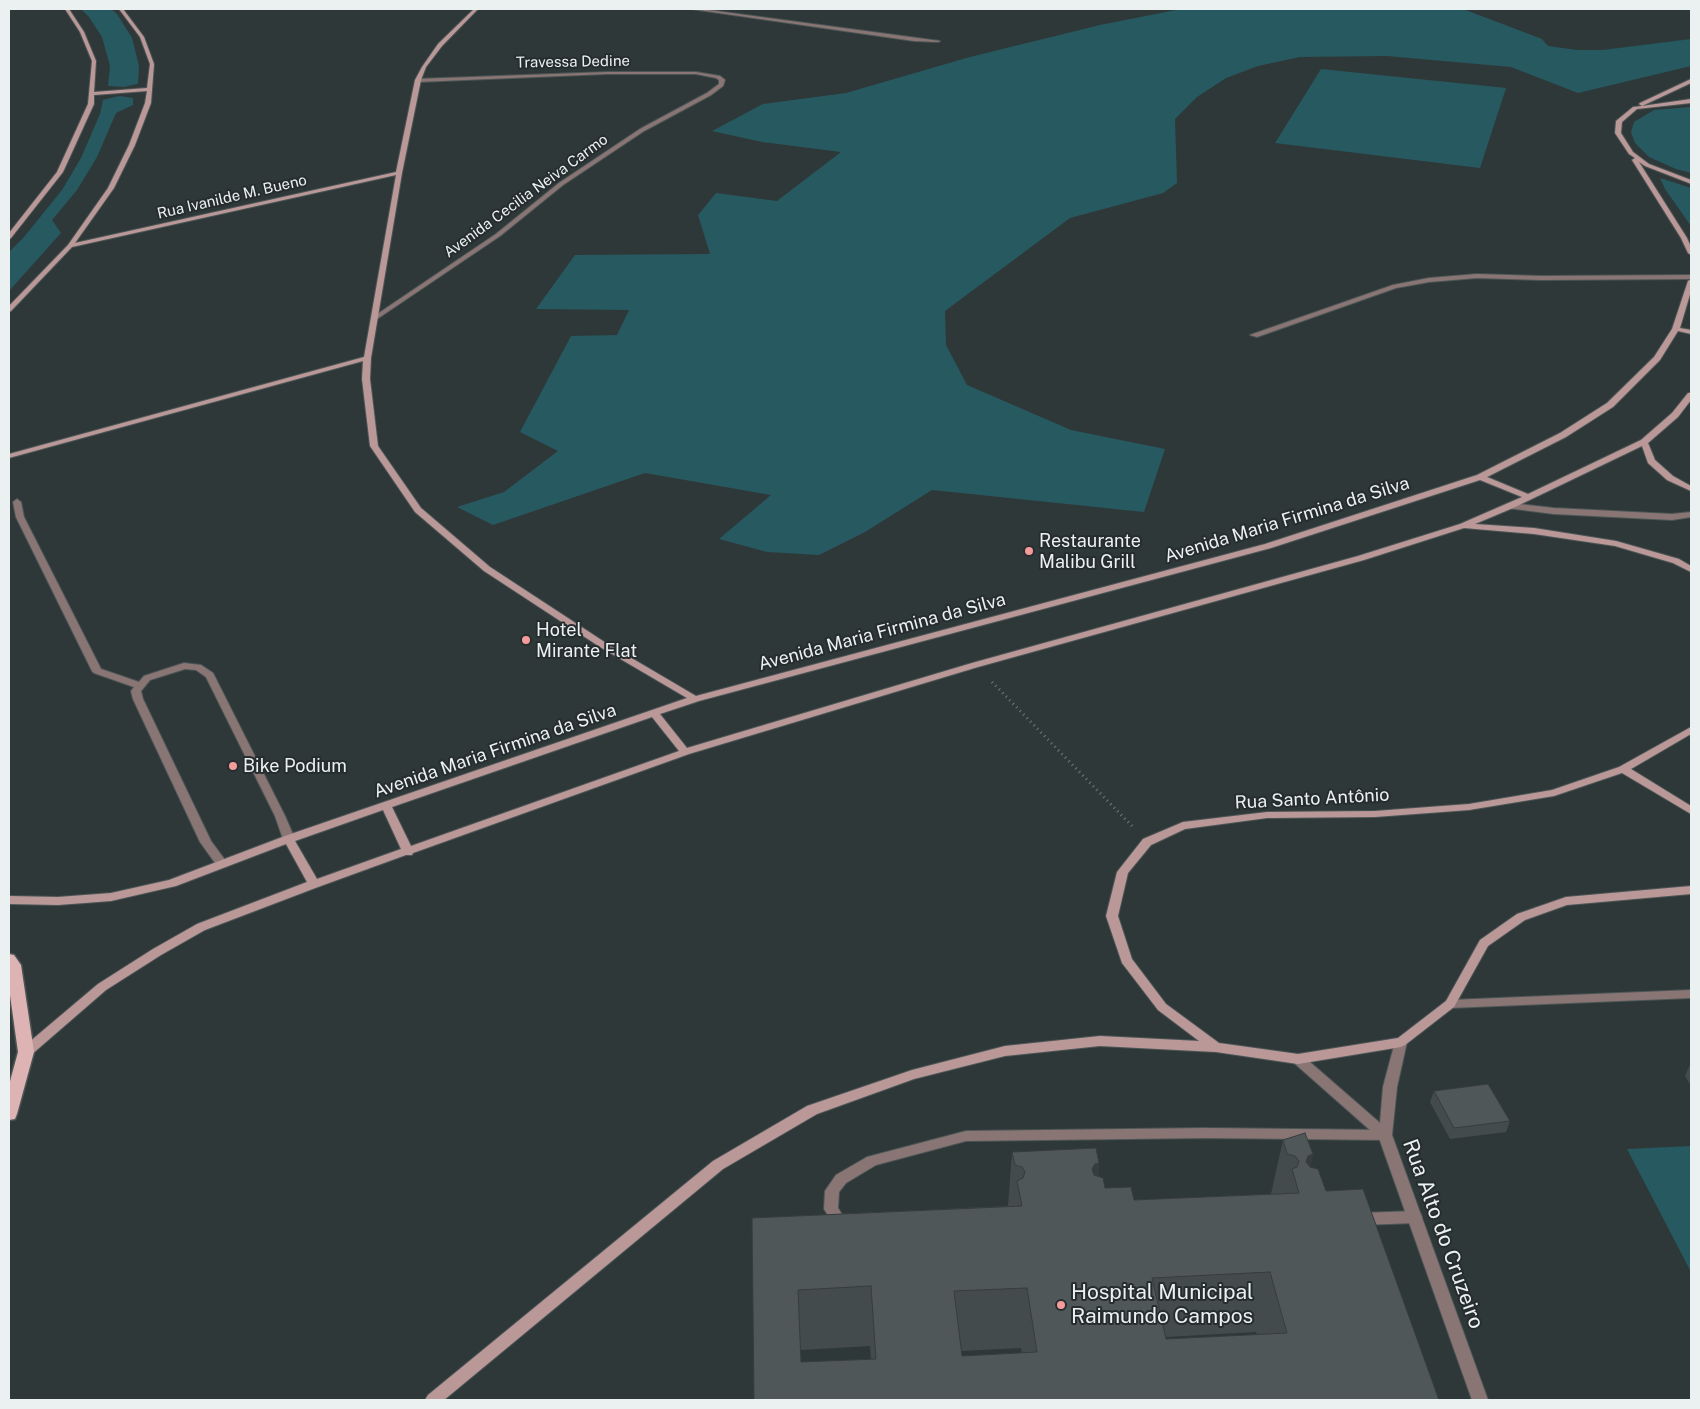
<!DOCTYPE html>
<meta charset="utf-8">
<style>
body{margin:0}
#map{position:relative;width:1700px;height:1409px;overflow:hidden;background:#2f3839;font-family:"Public Sans",sans-serif}
canvas{display:block}
.frame{position:absolute;inset:0;border:10px solid #ebf1f1;pointer-events:none}
</style>
<div id="map">
<canvas width="1700" height="1409"></canvas>
<div class="frame"></div>
</div>
<script>
const c = document.querySelector('canvas').getContext('2d');
c.lineJoin = 'round';
function fillPath(path, color) { c.fillStyle = color; c.fill(path, 'evenodd'); }
const poly = rows => new Path2D(rows.map(r => 'M' + r).join(''));
function stroke(path, color, width, dash) { c.strokeStyle = color; c.lineWidth = width; c.lineCap = dash ? 'butt' : 'round'; c.setLineDash(dash || []); c.stroke(path); }
function drawText(font, color, halo, rows, align = 'center') {
  c.font = font + ' "Public Sans",sans-serif'; c.lineWidth = 4; c.setLineDash([]); c.textBaseline = 'middle'; c.strokeStyle = halo; c.fillStyle = color; for (const [text, x, y, turn = 0] of rows) {
    c.save(); c.translate(x, y); c.rotate((+turn || 0) * Math.PI / 180); c.textAlign = isNaN(turn) ? turn : align; if (halo) c.strokeText(text, 0, 0); c.fillText(text, 0, 0); c.restore();
  }
}
fillPath(poly([
 [81,9,111,9,117,14,132,38,139,66,138,83,137,84,124,87,108,86,110,66,102,37,89,17],
 [1196,9,1463,9,1542,39,1548,46,1577,50,1603,50,1691,39,1691,66,1578,93,1511,67,1387,56,1300,57,1258,66,1226,78,1197,97,1175,119,1177,183,1163,193,1070,218,945,311,946,345,967,385,1071,430,1165,449,1144,512,932,490,865,532,819,555,767,552,719,539,771,495,645,473,493,525,457,507,504,492,558,451,520,432,571,336,617,335,629,310,536,309,575,255,710,254,698,215,716,193,777,201,841,152,762,142,712,131,763,104,846,93,970,57,1100,25,1176,10],
 [1321,69,1506,88,1480,168,1275,143],
 [119,96,133,98,133,105,116,113,97,157,77,190,52,220,61,233,9,291,9,252,24,237,62,190,81,158,100,114,103,100],
 [1691,107,1691,173,1676,169,1649,157,1635,143,1631,132,1634,122,1654,110],
 [1660,178,1691,188,1691,226,1665,189],
 [1691,1146,1691,1272,1627,1149]
]), '#275960');
const lane = poly([
 [17,499,21,502,24,517,101,669,139,682,144,676,184,663,201,665,213,673,285,816,295,839,293,842,289,843,283,839,275,816,206,677,196,670,185,669,150,680,141,691,143,699,211,841,228,864,226,867,218,867,200,842,133,699,131,691,134,687,94,673,92,671,16,517,13,502,17,499],
 [1510,503,1554,508,1672,514,1691,512,1691,517,1672,520,1554,514,1507,508,1507,504,1510,503],
 [1691,990,1691,998,1450,1008,1446,1007,1444,1004,1446,1001,1450,1000,1691,990],
 [1207,1128,1385,1130,1390,1131,1392,1135,1390,1139,1385,1140,1207,1138,966,1141,876,1165,846,1183,839,1192,838,1208,848,1224,846,1228,841,1230,836,1228,824,1209,825,1191,836,1175,867,1157,966,1131,1207,1128],
 [1415,1211,1420,1213,1422,1217,1420,1221,1415,1223,1361,1225,1356,1223,1354,1219,1356,1215,1361,1213,1415,1211]
]);
const street = poly([
 [691,9,701,9,940,41,938,42,914,41,691,9],
 [607,72,696,72,720,76,725,80,723,86,711,95,644,131,563,185,500,236,377,319,373,319,373,317,496,234,559,183,640,129,707,93,719,84,719,80,716,78,696,74,607,74,418,82,416,79,607,72],
 [1477,274,1541,276,1691,275,1691,279,1541,280,1477,278,1429,282,1396,288,1257,337,1250,335,1393,285,1429,278,1477,274],
 [1401,1037,1405,1039,1407,1042,1397,1087,1392,1135,1488,1400,1472,1400,1379,1138,1293,1062,1292,1059,1293,1056,1298,1054,1303,1056,1380,1123,1383,1087,1395,1042,1397,1039,1401,1037]
]);
const secondary = poly([
 [65,9,69,9,84,32,96,61,94,92,147,88,150,64,140,37,119,9,123,9,144,37,154,64,151,103,135,145,114,188,75,243,396,172,415,80,422,67,438,44,474,9,478,9,442,46,426,67,421,80,402,173,371,358,370,379,378,446,421,508,490,567,606,643,696,696,1265,544,1477,475,1560,433,1607,403,1654,357,1672,329,1688,281,1691,279,1691,291,1680,328,1691,330,1691,334,1678,331,1660,360,1613,407,1566,437,1487,477,1528,494,1641,440,1672,413,1688,393,1691,393,1691,400,1678,417,1648,443,1655,460,1673,476,1691,486,1691,491,1667,480,1648,463,1642,446,1513,508,1475,524,1534,528,1616,541,1679,559,1691,566,1691,572,1673,563,1615,546,1534,534,1464,528,1364,560,978,667,689,754,413,853,412,855,406,855,318,887,205,930,161,955,106,990,31,1055,26,1057,21,1055,20,1052,21,1049,98,984,153,949,197,924,307,882,286,844,176,886,111,901,58,905,9,904,9,896,58,897,111,893,169,880,285,836,687,698,600,647,484,571,415,512,370,446,362,379,363,361,9,458,9,454,364,357,396,175,72,247,11,311,9,312,9,306,68,245,108,188,129,145,145,103,147,91,94,95,94,104,63,172,11,238,9,239,9,233,57,172,88,104,92,61,80,32,65,9],
 [1480,480,1522,497,1460,524,1358,556,972,663,687,748,660,714,699,701,1271,548,1480,480],
 [652,717,679,751,411,846,392,807,652,717],
 [383,810,401,849,317,879,295,841,383,810],
 [1691,79,1691,83,1642,106,1691,99,1691,103,1637,109,1622,122,1621,133,1633,152,1649,164,1691,180,1691,184,1689,183,1645,166,1639,162,1687,238,1691,247,1691,255,1688,253,1681,238,1632,160,1635,158,1629,154,1615,133,1616,121,1633,107,1642,106,1639,104,1640,103,1691,79],
 [1691,727,1691,734,1631,769,1691,806,1691,814,1622,773,1554,796,1469,810,1375,817,1267,818,1185,829,1151,845,1128,873,1118,916,1132,959,1166,1004,1219,1043,1298,1054,1398,1038,1446,1001,1480,940,1517,914,1566,897,1691,886,1691,894,1567,905,1525,920,1488,946,1454,1007,1405,1045,1401,1047,1298,1064,1216,1052,1100,1046,1005,1056,914,1079,817,1114,723,1169,444,1400,425,1400,428,1395,713,1161,807,1106,912,1070,1005,1046,1100,1036,1199,1041,1158,1010,1122,963,1106,916,1117,872,1143,839,1183,822,1267,812,1375,811,1469,804,1552,790,1619,767,1691,727]
]);
const primary = poly([
 [9,954,14,955,21,965,34,1052,17,1114,15,1119,9,1120,9,1085,18,1052,9,988,9,954]
]);
stroke(lane, '#4d5656', 2);
stroke(street, '#4d5656', 2);
stroke(secondary, '#4d5656', 2);
stroke(primary, '#4d5656', 3);
stroke(poly([
 [992,682,1132,826]
]), '#727a7a', 3, [1, 4]);
fillPath(lane, '#8a7575');
fillPath(street, '#8a7575');
fillPath(secondary, '#ba9898');
fillPath(primary, '#deb3b3');
fillPath(poly([
 [1691,1062,1691,1086,1685,1076],
 [1434,1091,1510,1121,1506,1132,1450,1139,1430,1102],
 [1283,1140,1313,1154,1310,1167,1326,1191,1439,1400,754,1400,752,1218,1008,1206,1012,1152,1099,1163,1098,1176,1105,1188,1134,1200,1271,1194],
 [1256,1332,1257,1335,1166,1339,1166,1337],
 [870,1346,871,1359,801,1362,801,1350],
 [1021,1348,1022,1353,962,1356,961,1351]
]), '#444b4d');
fillPath(poly([
 [1313,1154,1299,1214,1306,1162,1308,1156],
 [1099,1163,1092,1223,1092,1169,1095,1164]
]), '#373d3e');
const building = poly([
 [1488,1084,1510,1121,1454,1128,1434,1091,1488,1084],
 [1305,1133,1313,1154,1308,1156,1306,1162,1310,1167,1318,1169,1326,1191,1363,1189,1439,1400,754,1400,752,1218,1022,1206,1017,1181,1023,1178,1025,1172,1022,1167,1015,1165,1012,1152,1096,1148,1099,1163,1095,1164,1092,1169,1094,1175,1103,1178,1105,1188,1131,1187,1134,1200,1299,1193,1292,1169,1297,1167,1299,1161,1295,1156,1287,1154,1283,1140,1305,1133],
 [1270,1272,1287,1333,1166,1339,1152,1278,1270,1272],
 [871,1286,876,1359,801,1362,798,1290,871,1286],
 [1027,1288,1037,1352,962,1356,954,1291,1027,1288]
]);
fillPath(building, '#4f5759');
stroke(building, '#373d3e', 1);
for (const [x, y, r, color] of [
 [1029,551,5,"#f59b9c"],
 [526,640,5,"#f59b9c"],
 [233,766,5,"#f59b9c"],
 [1061,1305,5,"#f59b9c"]
]) { const dot = new Path2D(); dot.arc(x, y, r, 0, 2 * Math.PI); c.fillStyle = color; c.fill(dot); stroke(dot, '#262d2f', 2); }
drawText('15px', '#ebf1f1', '#262d2f', [
 ["Travessa Dedine",573,62,-1],
 ["Avenida Cecilia Neiva Carmo",526,196,-36],
 ["Rua Ivanilde M. Bueno",232,197,-13]
]);
drawText('18px', '#ebf1f1', '#262d2f', [
 ["Avenida Maria Firmina da Silva",1287,520,-17],
 ["Avenida Maria Firmina da Silva",882,632,-15],
 ["Avenida Maria Firmina da Silva",495,751,-19],
 ["Rua Santo Antônio",1312,799,-3]
]);
drawText('18px', '#ebf1f1', '#262d2f', [
 ["Restaurante",1039,541],
 ["Malibu Grill",1039,562],
 ["Hotel",536,630],
 ["Mirante Flat",536,651],
 ["Bike Podium",243,766]
], 'left');
drawText('21px', '#ebf1f1', '#262d2f', [
 ["Rua Alto do Cruzeiro",1443,1234,70]
]);
drawText('21px', '#ebf1f1', '#262d2f', [
 ["Hospital Municipal",1071,1293],
 ["Raimundo Campos",1071,1317]
], 'left');
</script>
